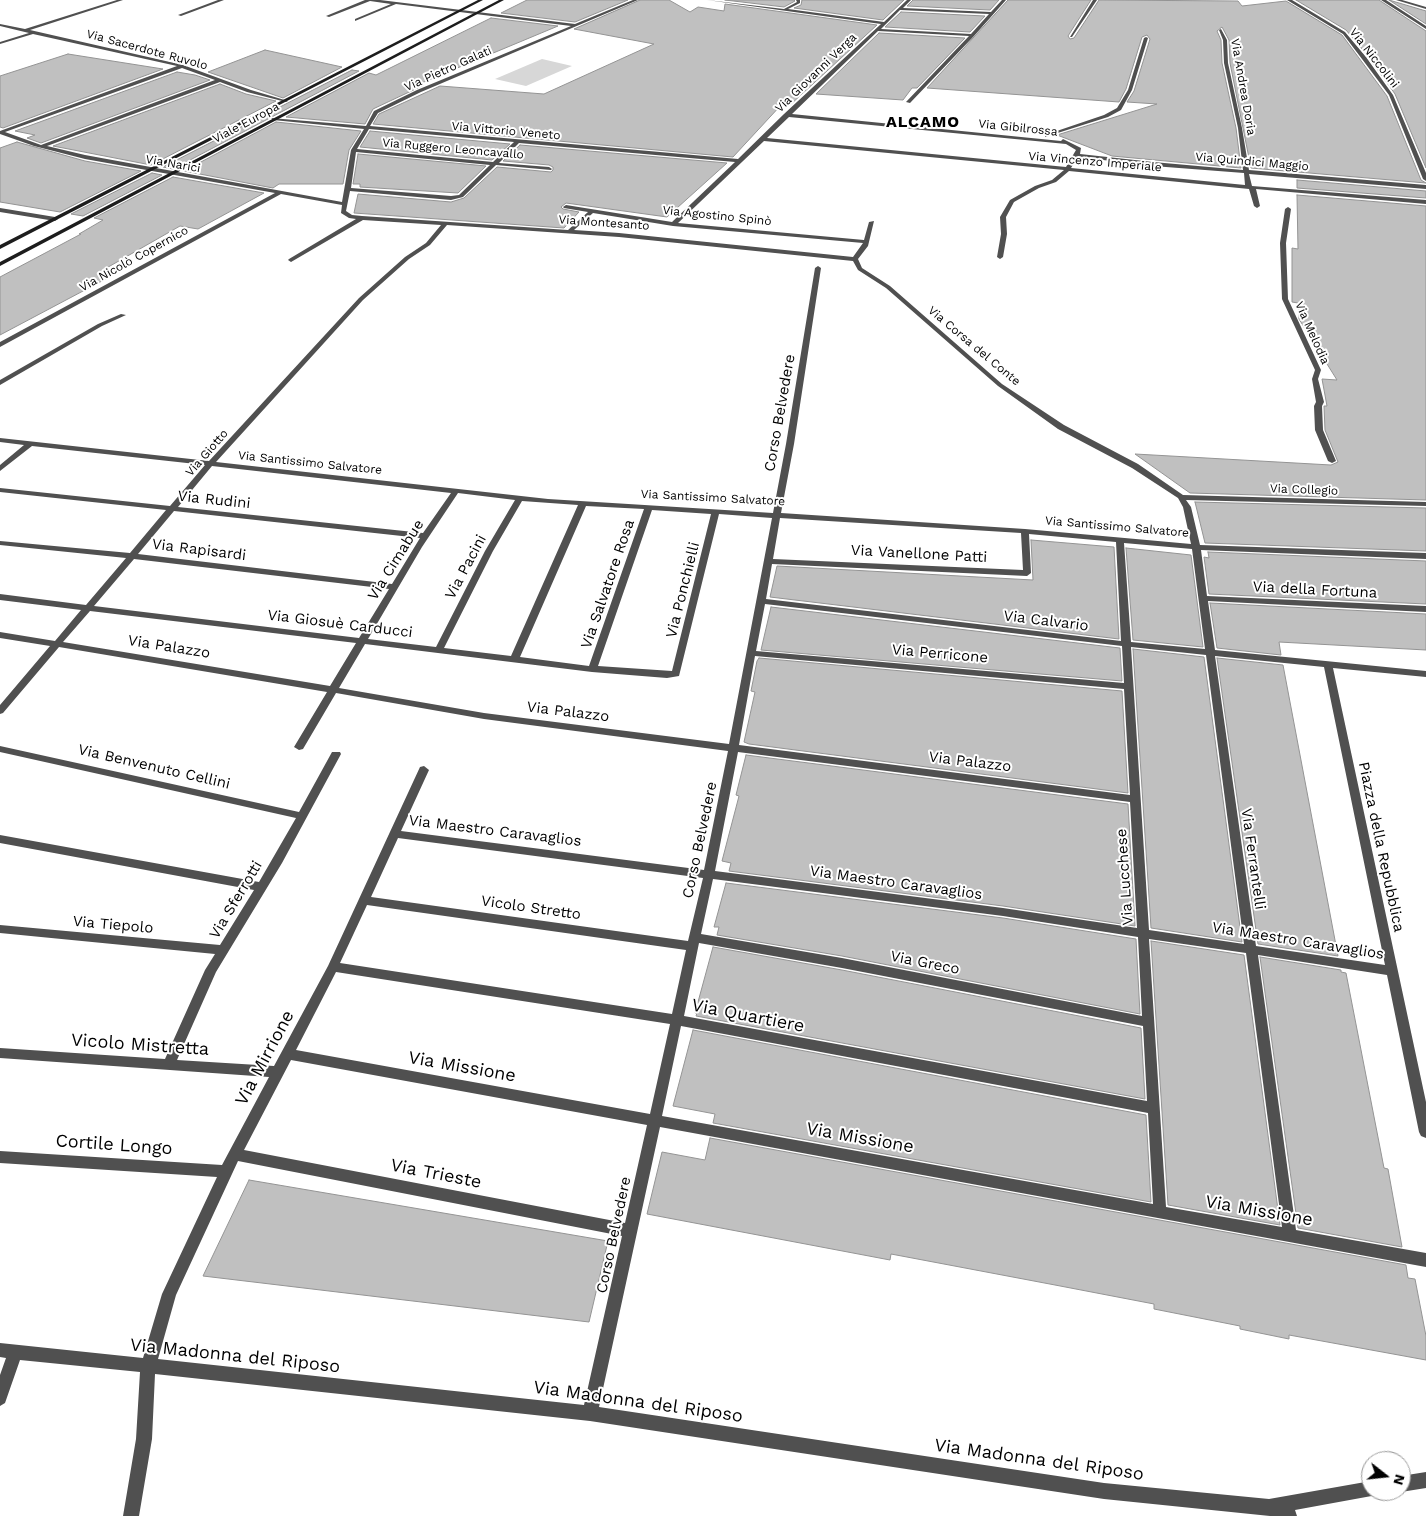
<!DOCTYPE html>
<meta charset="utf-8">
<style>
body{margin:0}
#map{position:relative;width:1426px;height:1516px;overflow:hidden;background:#fff;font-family:"Work Sans",sans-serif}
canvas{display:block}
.north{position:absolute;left:1361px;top:1451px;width:50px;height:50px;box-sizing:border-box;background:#fff;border:1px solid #999;border-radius:50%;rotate:106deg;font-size:14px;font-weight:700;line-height:20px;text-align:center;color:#000}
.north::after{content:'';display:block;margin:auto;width:18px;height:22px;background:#000;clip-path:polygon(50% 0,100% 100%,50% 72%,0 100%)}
</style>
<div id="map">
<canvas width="1426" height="1516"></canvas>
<div class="north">N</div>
</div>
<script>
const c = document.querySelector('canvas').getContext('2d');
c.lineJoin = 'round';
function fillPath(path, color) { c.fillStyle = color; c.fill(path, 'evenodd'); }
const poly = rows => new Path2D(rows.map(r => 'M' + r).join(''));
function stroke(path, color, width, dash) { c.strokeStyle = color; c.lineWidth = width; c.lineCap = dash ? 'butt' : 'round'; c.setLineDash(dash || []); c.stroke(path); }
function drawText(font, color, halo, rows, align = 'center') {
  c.font = font + ' "Work Sans",sans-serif'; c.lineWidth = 4; c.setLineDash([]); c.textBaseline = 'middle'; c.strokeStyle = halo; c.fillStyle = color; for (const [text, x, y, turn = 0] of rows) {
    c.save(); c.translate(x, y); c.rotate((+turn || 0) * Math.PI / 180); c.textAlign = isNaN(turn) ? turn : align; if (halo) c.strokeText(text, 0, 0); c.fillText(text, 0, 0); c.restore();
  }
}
fillPath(poly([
 [542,59,572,66,526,86,495,79]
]), '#d7d7d7');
const building = poly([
 [527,0,628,0,575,22,501,13,527,0],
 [640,0,669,0,690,12,698,7,724,11,725,4,877,25,790,105,782,104,733,157,373,124,379,114,440,86,544,94,654,44,574,29,640,0],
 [725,0,794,0,795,1,784,7,725,0],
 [802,0,904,0,883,20,794,8,801,5,802,0],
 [913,0,999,0,990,10,907,6,913,0],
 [1008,0,1091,0,1068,36,1070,39,1074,38,1099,0,1238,1,1242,6,1286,1,1342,35,1387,96,1421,180,1426,183,1251,168,1230,63,1229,40,1222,27,1217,31,1221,40,1222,63,1236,128,1241,168,1112,156,1057,135,1157,104,1127,102,1134,91,1150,39,1147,35,1142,37,1126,89,1119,102,927,88,1008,0],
 [1296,0,1379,0,1426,31,1426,168,1395,94,1368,56,1346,30,1296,0],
 [1389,0,1426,11,1426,24,1389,0],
 [901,12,985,16,970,32,885,27,901,12],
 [491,18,558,26,419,84,424,85,373,109,365,124,286,117,369,73,376,75,491,18],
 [879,33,965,38,917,88,912,88,903,100,816,94,879,33],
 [265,50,342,67,283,98,208,72,265,50],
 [68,54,163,69,3,128,0,127,0,76,68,54],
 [352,70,359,71,173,169,163,167,352,70],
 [177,72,195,75,210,80,41,143,27,138,35,135,15,131,177,72],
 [220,84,246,94,276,101,151,165,53,146,220,84],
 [276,122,361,131,349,150,343,184,279,184,273,188,184,171,276,122],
 [370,131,510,144,492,160,360,147,370,131],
 [17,142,85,161,141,171,60,212,0,202,0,148,17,142],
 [520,145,727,163,667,217,566,203,561,207,563,209,579,212,564,228,354,213,358,194,451,202,464,198,497,167,551,172,553,170,553,167,549,165,503,161,520,145],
 [358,154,486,166,458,193,360,187,360,184,353,184,358,154],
 [152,173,162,175,83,216,71,214,152,173],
 [173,177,264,193,198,229,180,226,103,270,117,273,0,335,0,277,81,234,79,234,103,220,94,218,173,177],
 [1297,180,1426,191,1426,198,1297,188,1297,180],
 [1297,195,1426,206,1426,500,1190,493,1135,454,1331,465,1338,462,1325,430,1324,406,1327,406,1322,379,1337,380,1299,319,1298,303,1292,302,1292,248,1298,249,1297,195],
 [1195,502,1426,508,1426,551,1205,543,1195,502],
 [1031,540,1114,547,1119,639,770,597,777,566,1033,580,1031,540],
 [1126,548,1191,555,1203,647,1133,640,1126,548],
 [1208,552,1426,561,1426,604,1209,594,1204,557,1209,558,1208,552],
 [1210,603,1426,614,1426,650,1279,642,1281,655,1217,648,1210,603],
 [771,607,1120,648,1122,681,761,650,771,607],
 [1133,649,1204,657,1242,942,1151,928,1133,649],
 [759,658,1122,691,1128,793,749,744,744,742,755,692,751,691,757,661,759,658],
 [1217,658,1283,665,1338,956,1258,944,1217,658],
 [746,755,1128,804,1135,926,1003,906,729,871,731,863,722,861,739,796,736,795,746,755],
 [726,883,1003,918,1136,939,1140,1014,842,956,717,935,719,927,714,927,726,883],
 [1151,941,1244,955,1280,1225,1168,1205,1151,941],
 [713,947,842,970,1141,1028,1145,1099,696,1016,697,1013,695,1013,713,947],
 [1260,957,1341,970,1341,972,1346,973,1384,1168,1388,1169,1402,1247,1298,1228,1260,957],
 [693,1030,1146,1115,1151,1202,713,1123,715,1114,673,1106,693,1030],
 [710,1138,1406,1265,1408,1278,1415,1279,1426,1336,1426,1360,1289,1335,1289,1339,1240,1329,1240,1326,1154,1309,1154,1304,1055,1285,891,1254,890,1260,647,1214,662,1152,705,1160,710,1138],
 [249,1180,608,1241,589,1322,203,1276,249,1180]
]);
fillPath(building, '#c0c0c0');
stroke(building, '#949494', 1);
fillPath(poly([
 [117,0,123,0,30,30,183,65,251,90,288,101,286,102,247,92,220,82,47,146,85,155,342,202,351,150,364,129,273,120,271,118,366,126,374,111,417,90,571,26,396,4,355,21,355,19,391,4,370,1,329,17,326,16,365,0,380,0,575,24,633,0,638,0,421,92,378,113,370,126,738,159,784,114,881,24,707,0,784,9,797,2,796,0,800,0,800,3,788,9,884,22,907,0,911,0,903,8,991,12,1002,0,1006,0,974,36,910,103,906,102,969,36,878,31,792,114,1061,141,1063,139,1081,148,1080,154,1153,162,1243,170,1238,128,1224,63,1223,40,1219,30,1221,29,1227,40,1228,63,1242,128,1249,170,1426,185,1426,189,1249,174,1252,186,1426,200,1426,204,1256,189,1260,206,1257,208,1254,206,1249,189,1069,171,1056,182,1039,188,1014,202,1006,217,1007,234,1003,257,1000,259,997,257,1001,234,1000,217,1010,200,1035,186,1052,180,1064,170,764,141,678,223,864,240,869,222,874,221,868,246,858,259,862,268,890,286,1002,384,1064,425,1138,464,1183,495,1426,502,1426,506,1186,500,1191,507,1200,545,1426,553,1426,559,1201,550,1207,596,1426,606,1426,612,1208,601,1215,650,1426,671,1426,677,1333,668,1426,1102,1426,1138,1421,1136,1419,1132,1387,975,1258,955,1296,1230,1426,1253,1426,1267,660,1127,599,1407,1104,1483,1269,1499,1371,1481,1371,1491,1378,1491,1377,1495,1295,1510,1297,1516,1270,1516,1104,1499,590,1421,155,1374,152,1439,139,1516,123,1516,136,1439,140,1372,20,1360,5,1403,0,1406,0,1375,6,1358,0,1357,0,1343,143,1358,162,1294,217,1177,0,1163,0,1151,222,1165,269,1077,0,1058,0,1048,165,1059,205,970,215,954,0,933,0,925,220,945,254,890,0,843,0,835,259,882,296,818,0,752,0,746,299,812,332,752,340,752,341,754,282,863,216,972,177,1060,274,1066,328,966,420,767,424,766,429,770,401,831,704,870,728,751,484,719,336,693,303,749,299,750,294,747,327,692,59,647,3,713,0,714,0,705,50,646,0,638,0,632,55,641,81,610,0,600,0,594,86,605,126,558,0,545,0,541,130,553,166,510,0,492,0,488,170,506,205,465,32,446,0,471,0,465,24,445,0,442,0,438,209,461,359,298,405,257,426,243,441,225,363,220,291,262,288,260,289,259,356,219,349,218,341,213,342,205,281,194,0,347,0,342,275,193,85,159,34,146,0,134,0,131,177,66,33,34,0,44,0,42,29,33,0,26,0,24,25,29,117,0],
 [900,10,989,14,971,34,881,29,900,10],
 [182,68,215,80,41,145,5,132,182,68],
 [789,117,1066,144,1076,150,1066,167,767,138,789,117],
 [369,129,514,142,493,162,357,149,369,129],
 [519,143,735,162,672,222,566,205,563,207,564,208,588,212,568,230,362,216,352,215,346,211,350,191,451,200,463,197,496,165,551,170,552,169,549,167,499,163,519,143],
 [356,152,490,165,459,195,451,196,351,188,356,152],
 [1078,157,1153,166,1244,173,1245,185,1071,168,1078,157],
 [593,213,673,226,863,243,853,257,619,233,574,230,593,213],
 [447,225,619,237,853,261,858,270,886,288,998,386,1058,429,1132,468,1178,498,1183,507,1191,544,1025,529,781,513,794,444,821,268,818,266,815,268,786,444,773,513,548,499,216,462,363,300,409,259,430,245,447,225],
 [212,466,451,493,423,533,178,507,212,466],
 [458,493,515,500,485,551,436,647,368,639,422,547,458,493],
 [522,501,578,505,511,656,444,648,493,551,522,501],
 [586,506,644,509,589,666,520,657,586,506],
 [652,510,711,514,672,671,598,666,652,510],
 [174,511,420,538,392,584,138,554,174,511],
 [719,514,772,518,729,744,484,713,339,688,365,644,592,672,667,678,679,676,719,514],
 [780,518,1021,533,1023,570,773,559,780,518],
 [1029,534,1116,542,1121,641,766,599,772,564,1027,576,1031,573,1029,534],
 [1124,543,1192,549,1205,649,1131,642,1124,543],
 [134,559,389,589,359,638,94,606,134,559],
 [765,604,1122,646,1124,683,756,651,765,604],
 [90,611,356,643,330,686,63,642,90,611],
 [1131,647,1206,655,1244,944,1149,930,1131,647],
 [755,656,1124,689,1130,795,739,745,755,656],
 [1215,656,1324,667,1385,965,1256,946,1215,656],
 [738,752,1130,802,1137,928,1003,908,715,871,738,752],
 [398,838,703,878,688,941,371,897,398,838],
 [713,879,1003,916,1138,937,1142,1016,842,958,701,934,713,879],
 [367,905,686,950,672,1014,340,963,367,905],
 [1149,939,1246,953,1282,1227,1166,1207,1149,939],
 [699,943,842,968,1143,1026,1147,1101,684,1016,699,943],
 [336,972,670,1024,650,1114,296,1050,336,972],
 [681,1026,1148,1113,1153,1204,662,1116,681,1026],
 [291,1060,647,1125,625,1223,244,1150,291,1060],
 [238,1161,622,1236,584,1405,158,1359,176,1295,238,1161],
 [218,0,224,0,181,16,178,15,218,0],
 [1093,0,1097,0,1072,37,1070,37,1093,0],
 [1287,0,1292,0,1345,32,1366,57,1393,95,1426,173,1426,181,1423,179,1389,95,1362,59,1343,34,1287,0],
 [1381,0,1386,0,1426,26,1426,29,1381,0],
 [1396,0,1402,0,1426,7,1426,9,1396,0],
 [1146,37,1148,38,1132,90,1121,110,1108,117,1045,137,1045,135,1104,115,1117,108,1128,90,1144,38,1146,37],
 [1288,207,1291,209,1286,243,1288,299,1321,370,1318,379,1324,402,1322,406,1323,430,1336,461,1332,463,1328,461,1315,430,1314,406,1316,402,1312,379,1315,370,1282,299,1280,243,1285,209,1288,207],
 [0,208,55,217,58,219,55,221,0,212,0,208],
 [121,314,126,315,102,326,0,385,0,380,98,324,121,314],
 [1426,1472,1426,1488,1401,1492,1399,1491,1401,1491,1401,1476,1426,1472]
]), '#505050');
fillPath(poly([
 [478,0,483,0,0,249,0,245,478,0],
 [499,0,504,0,0,266,0,262,499,0]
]), '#1d1d1d');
drawText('12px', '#000', '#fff', [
 ["Via Sacerdote Ruvolo",147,50,15],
 ["Via Niccolini",1374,58,52],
 ["Via Pietro Galati",448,69,-24],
 ["Via Giovanni Verga",816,73,-44],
 ["Via Andrea Doria",1243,87,80],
 ["Viale Europa",246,123,-28],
 ["Via Gibilrossa",1018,128,6],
 ["Via Vittorio Veneto",506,131,5],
 ["Via Ruggero Leoncavallo",453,149,5],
 ["Via Vincenzo Imperiale",1095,162,5],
 ["Via Quindici Maggio",1252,162,5],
 ["Via Narici",173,164,10],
 ["Via Agostino Spinò",717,216,6],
 ["Via Montesanto",604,223,4],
 ["Via Nicolò Copernico",134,259,-29],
 ["Via Melodia",1312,333,66],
 ["Via Corsa del Conte",974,346,40],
 ["Via Giotto",207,453,-49],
 ["Via Santissimo Salvatore",310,463,6],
 ["Via Collegio",1304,490,2],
 ["Via Santissimo Salvatore",713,498,3],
 ["Via Santissimo Salvatore",1117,527,5]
]);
drawText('15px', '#000', '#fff', [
 ["Corso Belvedere",780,413,-80],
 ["Via Rudini",214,500,6],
 ["Via Rapisardi",199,550,7],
 ["Via Vanellone Patti",919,554,3],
 ["Via Cimabue",396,560,-58],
 ["Via Pacini",466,567,-62],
 ["Via Salvatore Rosa",608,584,-71],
 ["Via Ponchielli",683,590,-76],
 ["Via della Fortuna",1315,590,3],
 ["Via Calvario",1046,621,7],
 ["Via Giosuè Carducci",340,624,7],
 ["Via Palazzo",169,647,9],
 ["Via Perricone",940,654,5],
 ["Via Palazzo",568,712,7],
 ["Via Palazzo",970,762,7],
 ["Via Benvenuto Cellini",154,767,13],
 ["Via Maestro Caravaglios",495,831,7],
 ["Corso Belvedere",700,840,-78],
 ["Piazza della Repubblica",1381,847,78],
 ["Via Ferrantelli",1253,859,82],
 ["Via Lucchese",1125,877,-94],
 ["Via Maestro Caravaglios",896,883,8],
 ["Via Sferrotti",236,900,-59],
 ["Vicolo Stretto",531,908,8],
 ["Via Tiepolo",113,925,5],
 ["Via Maestro Caravaglios",1298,941,9],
 ["Via Greco",925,963,11],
 ["Corso Belvedere",614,1235,-78]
]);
c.letterSpacing = '1px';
drawText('bold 16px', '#000', '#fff', [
 ["ALCAMO",923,122]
]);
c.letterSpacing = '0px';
drawText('18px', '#000', '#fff', [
 ["Via Quartiere",748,1016,11],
 ["Vicolo Mistretta",140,1045,4],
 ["Via Mirrione",265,1058,-62],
 ["Via Missione",462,1067,10],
 ["Via Missione",860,1138,10],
 ["Cortile Longo",114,1145,4],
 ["Via Trieste",436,1174,11],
 ["Via Missione",1259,1211,10],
 ["Via Madonna del Riposo",235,1356,6],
 ["Via Madonna del Riposo",638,1402,8],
 ["Via Madonna del Riposo",1039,1460,8]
]);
</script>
